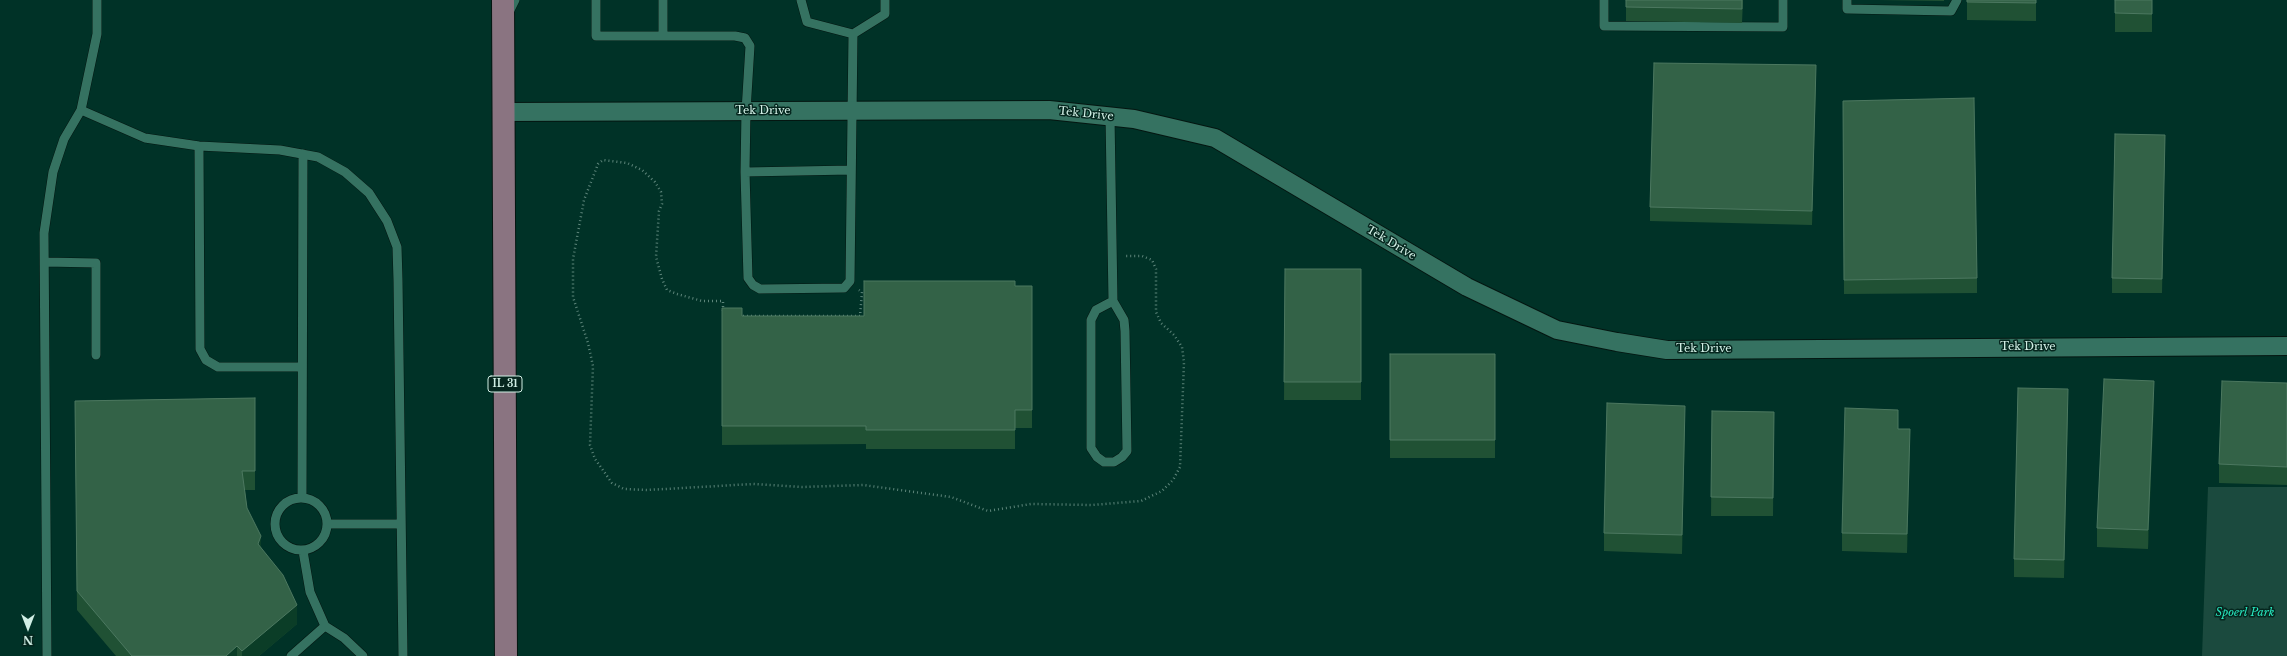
<!DOCTYPE html>
<style>
body{margin:0}
#map{position:relative;width:2287px;height:656px;overflow:hidden;background:#003227;font-family:"Libre Baskerville",serif}
canvas{display:block}
.north{position:absolute;left:8px;top:608px;width:40px;height:40px;-webkit-text-stroke:3px #05261e;paint-order:stroke;rotate:180deg;font-size:11px;font-weight:700;line-height:16px;text-align:center;color:#d1efe5}
.north::after{content:'';display:block;margin:auto;width:14px;height:18px;background:#d1efe5;clip-path:polygon(50% 0,100% 100%,50% 72%,0 100%)}
</style>
<div id="map">
<canvas width="2287" height="656"></canvas>
<div class="north">N</div>
</div>
<script>
const c = document.querySelector('canvas').getContext('2d');
c.lineJoin = 'round';
function fillPath(path, color) { c.fillStyle = color; c.fill(path, 'evenodd'); }
const poly = rows => new Path2D(rows.map(r => 'M' + r).join(''));
function stroke(path, color, width, dash) { c.strokeStyle = color; c.lineWidth = width; c.lineCap = dash ? 'butt' : 'round'; c.setLineDash(dash || []); c.stroke(path); }
function drawText(font, color, halo, rows, align = 'center') {
  c.font = font + ' "Libre Baskerville",serif'; c.lineWidth = 3; c.setLineDash([]); c.textBaseline = 'middle'; c.strokeStyle = halo; c.fillStyle = color; for (const [text, x, y, turn = 0] of rows) {
    c.save(); c.translate(x, y); c.rotate((+turn || 0) * Math.PI / 180); c.textAlign = isNaN(turn) ? turn : align; if (halo) c.strokeText(text, 0, 0); c.fillText(text, 0, 0); c.restore();
  }
}
fillPath(poly([
 [2208,487,2287,487,2287,656,2202,656]
]), '#1b4a3e');
const lane = poly([
 [97,0,97,34,81,110,145,138,199,146,280,150,318,157,345,172,369,193,387,221,397,247,398,280,403,656],
 [596,0,596,36,663,36,663,0],
 [801,0,807,22,853,34],
 [1604,0,1604,26,1783,27,1783,0],
 [1847,0,1847,9,1951,11,1957,0],
 [508,14,515,0],
 [663,36,735,36,745,38,750,46,746,111,745,172,748,278,753,285,760,289,844,288,850,281,853,34,885,14,885,0],
 [1110,116,1113,301,1124,320,1125,331,1127,451,1122,457,1114,462,1104,462,1097,457,1091,448,1091,320,1096,310,1113,301],
 [199,146,200,349,206,360,218,367,302,367],
 [745,172,851,170],
 [45,262,96,263,96,355],
 [302,498,303,154],
 '275 524a26 26 0 1 1 52 0a26 26 0 1 1-52 0Z',
 [327,524,401,524],
 [325,626,344,638,363,656],
 [47,656,44,233,53,172,64,139,81,110],
 [291,656,325,626,310,592,303,551]
]);
const street = poly([
 [503,112,1049,110,1134,119,1215,138,1467,287,1557,330,1617,342,1667,350,2287,346]
]);
const primary = poly([
 [503,0,506,656]
]);
stroke(lane, '#041611', 10);
stroke(street, '#041611', 20);
stroke(primary, '#041611', 24);
stroke(poly([
 [723,311,723,301,702,301,677,294,667,290,662,279,656,257,659,211,662,204,661,192,655,182,642,170,627,163,603,160,598,164,584,200,573,259,573,297,588,343,593,366,590,445,595,459,612,483,624,489,647,490,753,484,802,487,863,485,951,497,988,511,1031,504,1092,505,1141,501,1162,491,1173,480,1180,467,1184,362,1182,347,1174,335,1161,323,1156,312,1156,269,1152,260,1142,256,1124,256],
 [739,316,860,316,862,292,859,290]
]), '#5c857a', 2.5, [1, 3]);
stroke(lane, '#357261', 9);
stroke(street, '#357261', 18);
stroke(primary, '#8a7481', 22);
fillPath(poly([
 [1626,0,1743,0,1742,23,1626,21],
 [1878,0,1944,0,1944,1],
 [1967,0,2036,0,2036,21,1967,20],
 [2115,0,2152,0,2152,32,2115,32],
 [1816,80,1812,225,1650,221,1650,207],
 [1843,101,1977,278,1977,293,1844,294],
 [2165,135,2162,293,2112,293,2112,278],
 [1285,269,1361,269,1361,400,1284,400],
 [1015,286,1032,286,1032,428,1015,428,1015,449,866,449,866,444,722,445,722,308,742,316,864,316],
 [1390,354,1495,354,1495,458,1390,458],
 [2287,383,2287,485,2219,483,2219,464],
 [255,398,255,490,245,490,247,508,261,547,297,624,259,656,116,656,77,610,75,401],
 [2154,400,2148,549,2097,547,2097,528],
 [2068,407,2064,578,2014,577,2014,559],
 [1712,411,1774,412,1773,516,1711,516],
 [1685,424,1682,554,1604,551,1604,533],
 [1898,429,1910,447,1907,553,1842,551,1842,533]
]), '#205134');
fillPath(poly([
 [1816,65,1816,80,1812,225,1812,211],
 [2154,381,2154,400,2148,549,2148,530],
 [2068,389,2068,407,2064,578,2064,560],
 [1685,406,1685,424,1682,554,1682,535],
 [1910,429,1910,447,1907,553,1907,534],
 [261,536,261,555,258,544],
 [297,605,297,624,259,656,242,656,242,651],
 [237,646,237,656,226,656]
]), '#0b3d27');
const building = poly([
 [1626,0,1742,0,1742,9,1626,7,1626,0],
 [1967,0,2036,0,2036,3,1967,2,1967,0],
 [2115,0,2152,0,2152,14,2115,13,2115,0],
 [1654,63,1816,65,1812,211,1650,207,1654,63],
 [1974,98,1977,278,1844,280,1843,101,1974,98],
 [2115,134,2165,135,2162,279,2112,278,2115,134],
 [1285,269,1361,269,1361,382,1284,382,1285,269],
 [864,281,1015,281,1015,286,1032,286,1032,410,1015,410,1015,430,866,430,866,426,722,426,722,308,742,308,742,316,864,316,864,281],
 [1390,354,1495,354,1495,440,1390,440,1390,354],
 [2104,379,2154,381,2148,530,2097,528,2104,379],
 [2222,381,2287,383,2287,467,2219,464,2222,381],
 [2018,388,2068,389,2064,560,2014,559,2018,388],
 [255,398,255,471,242,471,247,508,261,536,258,544,283,575,297,605,242,651,237,646,226,656,132,656,77,591,75,401,255,398],
 [1607,403,1685,406,1682,535,1604,533,1607,403],
 [1845,408,1898,410,1898,429,1910,429,1907,534,1842,533,1845,408],
 [1712,411,1774,412,1773,498,1711,497,1712,411]
]);
fillPath(building, '#336247');
stroke(building, '#4c7860', 1);
for (const [x, y, w] of [
 [505,384,34]
]) { const box = new Path2D(); box.roundRect(x - w / 2, y - 8, w, 16, 3); c.fillStyle = '#05261e'; c.fill(box); stroke(box, '#d1efe5', 1); }
drawText('bold 10px', '#d1efe5', null, [
 ["IL 31",505,384]
]);
drawText('11px', '#d1efe5', '#05261e', [
 ["Tek Drive",763,111],
 ["Tek Drive",1086,114,6],
 ["Tek Drive",1391,243,31],
 ["Tek Drive",2028,347],
 ["Tek Drive",1704,349]
]);
drawText('italic 11px', '#28e9c0', '#05261e', [
 ["Spoerl Park",2245,613]
]);
</script>
